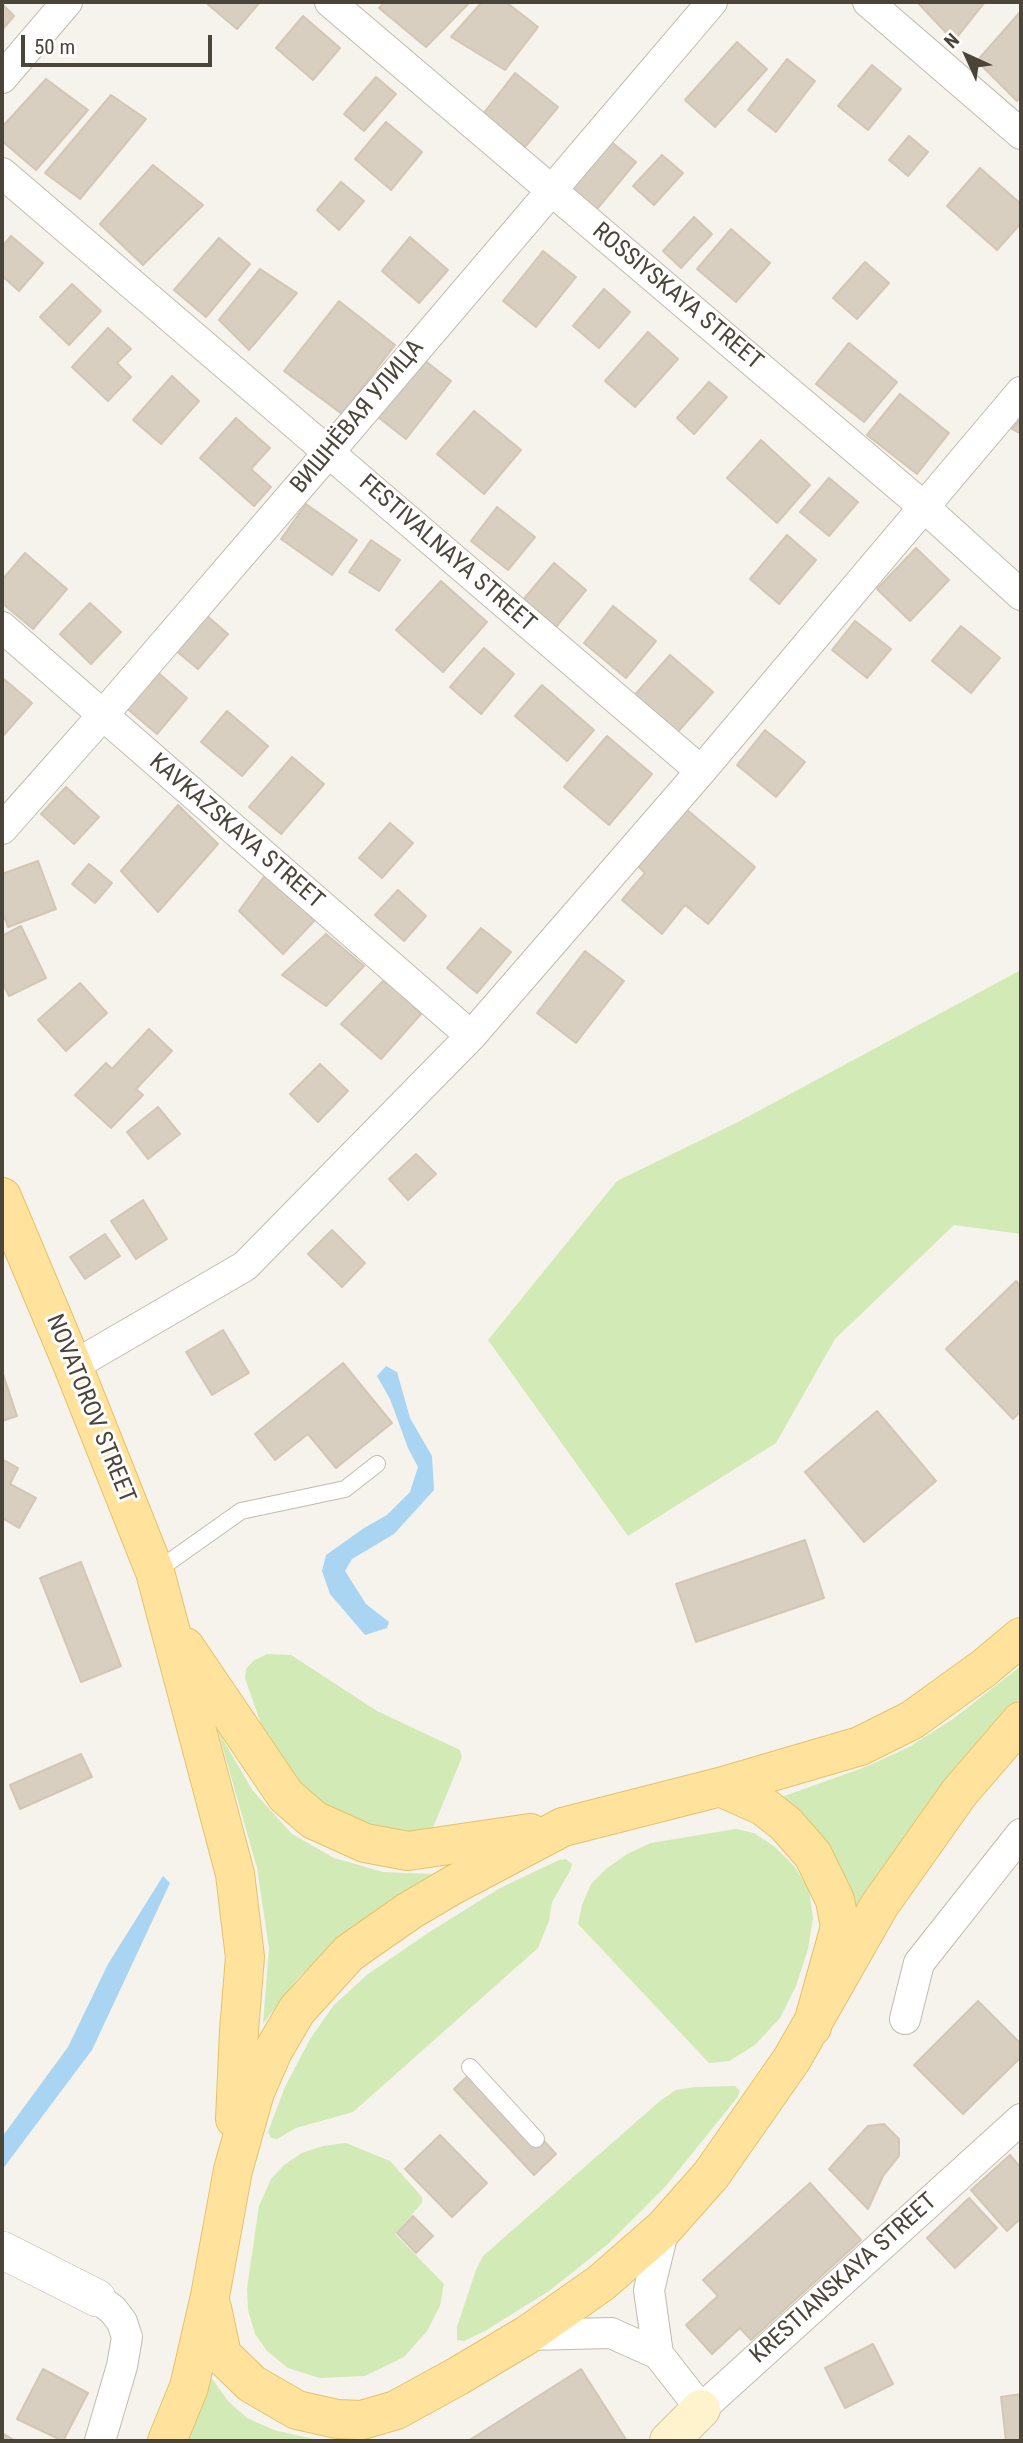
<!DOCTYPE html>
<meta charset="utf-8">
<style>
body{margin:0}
#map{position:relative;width:1023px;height:2443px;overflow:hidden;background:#f6f3ec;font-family:"Roboto Condensed",sans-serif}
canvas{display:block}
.frame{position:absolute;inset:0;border:4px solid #4b4439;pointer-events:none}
.north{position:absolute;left:932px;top:21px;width:70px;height:70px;-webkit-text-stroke:5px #fff;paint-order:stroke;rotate:315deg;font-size:19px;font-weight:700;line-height:28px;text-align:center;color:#4b4439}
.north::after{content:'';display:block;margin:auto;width:24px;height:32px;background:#4b4439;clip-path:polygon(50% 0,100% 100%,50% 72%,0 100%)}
.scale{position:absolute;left:21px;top:35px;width:191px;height:32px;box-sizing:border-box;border:4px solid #4b4439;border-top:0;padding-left:9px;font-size:21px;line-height:24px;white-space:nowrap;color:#4b4439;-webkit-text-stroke:5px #fff;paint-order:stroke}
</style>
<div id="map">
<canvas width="1023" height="2443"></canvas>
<div class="frame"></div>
<div class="north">N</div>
<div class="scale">50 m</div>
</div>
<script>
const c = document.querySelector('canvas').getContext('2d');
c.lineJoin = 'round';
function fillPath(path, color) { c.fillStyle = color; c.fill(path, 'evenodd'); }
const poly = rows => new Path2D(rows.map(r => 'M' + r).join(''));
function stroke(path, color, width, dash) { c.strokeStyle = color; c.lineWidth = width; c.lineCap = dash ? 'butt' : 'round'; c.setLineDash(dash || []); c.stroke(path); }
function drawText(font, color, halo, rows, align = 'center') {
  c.font = font + ' "Roboto Condensed",sans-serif'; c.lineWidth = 6; c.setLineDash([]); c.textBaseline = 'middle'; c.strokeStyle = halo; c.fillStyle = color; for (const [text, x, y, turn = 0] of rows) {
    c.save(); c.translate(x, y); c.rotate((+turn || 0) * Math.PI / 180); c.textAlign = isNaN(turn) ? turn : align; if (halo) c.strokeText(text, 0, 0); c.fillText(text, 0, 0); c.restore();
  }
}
fillPath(poly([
 [1021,970,1021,1234,954,1225,835,1339,776,1443,628,1536,488,1340,617,1181,738,1122],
 [267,1654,291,1655,377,1711,460,1750,462,1757,432,1830,425,1833,378,1830,333,1817,271,1753,245,1678,246,1669,253,1661],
 [1021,1666,1021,1697,974,1747,853,1914,848,1887,839,1863,830,1851,776,1799,868,1766,909,1747,953,1719],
 [218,1731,253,1791,292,1834,334,1858,383,1872,432,1874,340,1938,297,1979,263,2024,269,1948,257,1868],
 [736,1829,754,1833,775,1847,794,1866,809,1890,813,1918,808,1949,796,1986,780,2018,755,2045,729,2061,709,2063,578,1924,582,1905,591,1884,607,1868,627,1854,651,1843],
 [566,1859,572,1864,570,1871,552,1902,549,1921,538,1948,353,2112,296,2128,277,2139,271,2138,268,2132,285,2087,310,2039,334,2005,368,1974,431,1931,500,1888,559,1860],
 [735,2086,740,2091,737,2098,665,2187,608,2244,549,2291,485,2331,464,2341,457,2340,457,2327,476,2270,483,2256,660,2101,676,2090,695,2087],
 [346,2143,390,2161,422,2197,422,2203,395,2234,444,2284,440,2306,427,2331,404,2357,365,2376,320,2378,288,2368,267,2351,255,2334,248,2310,247,2288,259,2206,271,2179,284,2165,302,2153,323,2146],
 [208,2373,228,2401,247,2418,274,2430,322,2441,183,2441]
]), '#d2eab5');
fillPath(poly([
 [386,1366,397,1372,410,1418,432,1456,434,1490,394,1534,352,1559,345,1571,366,1604,389,1622,387,1628,365,1635,330,1594,322,1571,326,1555,364,1528,387,1515,410,1492,418,1467,408,1448,390,1399,377,1376],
 [163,1876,170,1883,92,2050,2,2170,2,2137,68,2047,108,1964]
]), '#a9d4f2');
const building = poly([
 [205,2,260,2,237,29,205,2],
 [385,2,470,2,426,47,379,8,385,2],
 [482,2,506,2,538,27,505,70,451,37,482,2],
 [919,2,985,2,954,41,918,3,919,2],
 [2,4,14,16,2,30,2,4],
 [1021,11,1021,96,1017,101,977,61,1021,11],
 [303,16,340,48,313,80,276,48,303,16],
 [737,42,767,69,715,127,685,100,737,42],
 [787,59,815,81,776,132,748,110,787,59],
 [872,65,901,89,868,130,838,106,872,65],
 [515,73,558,107,525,147,483,114,515,73],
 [376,77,396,94,364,131,344,114,376,77],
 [46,79,88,110,36,170,2,141,2,127,46,79],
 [111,95,146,119,80,199,45,173,111,95],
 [386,122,422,152,391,190,355,159,386,122],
 [604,136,636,162,592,215,561,189,604,136],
 [909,136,928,152,908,176,889,160,909,136],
 [662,155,683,173,654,205,633,186,662,155],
 [153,165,203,205,143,265,100,224,153,165],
 [980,168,1021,204,1021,223,997,250,947,206,980,168],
 [341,182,364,201,339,230,317,210,341,182],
 [694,217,712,234,681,268,663,251,694,217],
 [731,229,770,263,736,302,697,269,731,229],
 [11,236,43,263,19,291,2,276,2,247,11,236],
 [410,237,448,270,419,303,382,271,410,237],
 [219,238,250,264,206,317,174,290,219,238],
 [543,251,576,277,536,327,503,301,543,251],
 [865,262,889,283,857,319,833,298,865,262],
 [260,269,297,293,249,350,219,320,260,269],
 [72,284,101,311,69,345,40,317,72,284],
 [604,289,630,312,599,348,573,326,604,289],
 [339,301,395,345,342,414,284,371,339,301],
 [108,328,131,349,117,363,131,377,108,401,72,367,108,328],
 [648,332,678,359,635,407,605,381,648,332],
 [849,343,897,382,864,422,816,384,849,343],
 [419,356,451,381,406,439,374,414,419,356],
 [172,376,199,401,161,444,133,420,172,376],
 [709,382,727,397,694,434,677,418,709,382],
 [900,394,949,433,917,474,867,435,900,394],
 [474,411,521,450,484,494,437,454,474,411],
 [236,418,270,448,251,469,271,487,254,506,200,458,236,418],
 [1021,418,1021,434,1012,429,1021,418],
 [761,440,810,485,777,523,727,478,761,440],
 [829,478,858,502,829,536,800,512,829,478],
 [306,504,357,540,332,575,281,539,306,504],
 [497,507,535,537,508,570,471,541,497,507],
 [787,535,816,560,779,604,750,579,787,535],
 [371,540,400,560,379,591,349,572,371,540],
 [916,548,949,580,910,621,877,589,916,548],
 [25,553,67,589,33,629,2,603,2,580,25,553],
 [554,563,586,590,556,627,523,600,554,563],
 [441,581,487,622,443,672,396,630,441,581],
 [90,603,121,632,91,664,60,634,90,603],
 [613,606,656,641,626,678,584,643,613,606],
 [206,615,228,634,198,669,175,650,206,615],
 [855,621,891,649,867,678,832,650,855,621],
 [961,626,1000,658,971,693,932,661,961,626],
 [484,648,514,674,481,714,450,687,484,648],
 [670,655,713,692,676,734,633,697,670,655],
 [155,670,187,698,157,734,124,706,155,670],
 [4,679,32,703,2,737,2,681,4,679],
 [542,685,594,730,567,761,515,716,542,685],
 [227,711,268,746,242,776,201,742,227,711],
 [765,730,805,762,776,797,737,765,765,730],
 [607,736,652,774,609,825,564,787,607,736],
 [292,757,324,784,281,834,249,807,292,757],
 [66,787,99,817,74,844,41,814,66,787],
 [178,805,218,844,158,912,121,871,178,805],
 [686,809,755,867,708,924,685,905,662,934,622,900,645,873,638,866,686,809],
 [390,823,413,843,382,878,359,858,390,823],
 [38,861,56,909,8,927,2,911,2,874,38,861],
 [89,864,112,883,95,903,72,884,89,864],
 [266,874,315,920,283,954,239,911,266,874],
 [398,890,426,916,404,941,375,915,398,890],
 [21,926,46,978,9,996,2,982,2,936,21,926],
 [481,928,511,952,477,993,447,968,481,928],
 [326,934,364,966,326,1006,282,975,326,934],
 [585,951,624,981,576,1043,537,1013,585,951],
 [386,978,421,1014,381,1059,341,1024,386,978],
 [80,983,107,1013,66,1051,38,1020,80,983],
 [149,1029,172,1051,136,1089,143,1095,111,1128,75,1095,106,1063,112,1069,149,1029],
 [320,1064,348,1091,318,1122,290,1094,320,1064],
 [158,1107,180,1134,148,1159,127,1132,158,1107],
 [416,1154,436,1174,408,1200,389,1179,416,1154],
 [143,1200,167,1239,136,1259,111,1221,143,1200],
 [332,1230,365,1263,342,1287,308,1254,332,1230],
 [105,1234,120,1256,85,1279,70,1257,105,1234],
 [1016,1281,1021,1287,1021,1411,1013,1419,946,1349,1016,1281],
 [223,1330,249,1373,212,1395,186,1352,223,1330],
 [343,1363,392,1423,336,1468,308,1434,275,1460,255,1434,343,1363],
 [2,1371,17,1416,2,1421,2,1371],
 [877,1411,936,1481,864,1542,805,1472,877,1411],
 [2,1459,18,1468,10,1484,36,1498,19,1528,2,1518,2,1459],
 [805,1540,824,1598,696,1642,676,1584,805,1540],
 [81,1562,121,1666,81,1682,40,1578,81,1562],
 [81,1754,92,1777,20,1809,10,1785,81,1754],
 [978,2001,1021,2044,1021,2057,963,2114,914,2065,978,2001],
 [476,2068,556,2154,534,2175,454,2089,476,2068],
 [884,2124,899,2139,899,2156,883,2176,868,2209,829,2169,868,2126,884,2124],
 [440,2135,487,2183,452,2217,405,2169,440,2135],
 [1010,2155,1021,2168,1021,2218,1007,2231,971,2190,1010,2155],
 [810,2183,861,2240,751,2340,740,2328,712,2354,686,2325,718,2296,703,2280,810,2183],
 [969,2198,997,2228,955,2268,927,2238,969,2198],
 [413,2216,433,2236,416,2253,397,2233,413,2216],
 [873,2344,893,2384,845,2408,825,2368,873,2344],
 [43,2369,88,2393,63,2441,17,2419,43,2369],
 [581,2369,627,2441,468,2441,581,2369],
 [1021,2394,1021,2441,1006,2441,1001,2397,1021,2394],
 [2,2433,16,2441,2,2441,2,2433]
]);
fillPath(building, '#d8cfc1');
stroke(building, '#d3c7b4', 2);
const service = poly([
 [155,1572,241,1511,345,1489,377,1464],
 [470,2067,536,2139]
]);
const minor = poly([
 [330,2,924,507,1021,595],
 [868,2,1021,134],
 [2,78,67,2],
 [2,173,701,771],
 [2,627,471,1036],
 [2,829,102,716,329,452,712,2],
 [73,1366,245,1266,471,1036,701,771,1021,392],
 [905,2019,919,1963,1021,1834],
 [97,2298,113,2310,122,2322,127,2337,122,2366,100,2441],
 [527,2335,611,2333,658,2354,701,2409,1021,2119],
 [658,2354,649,2290,664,2228]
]);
const tertiary = poly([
 [2,2250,97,2298]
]);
const secondary = poly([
 [669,2441,701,2409]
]);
const primary = poly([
 [2,1197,73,1366,155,1572,235,1874,245,1957,239,2031,235,2119],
 [185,1647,286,1796,314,1820,365,1843,408,1851,530,1833],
 [720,1787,860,1746,912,1720,984,1668,1021,1637],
 [212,2308,222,2355,252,2384,297,2410,337,2419,362,2420,396,2410,458,2376,527,2335,601,2283,664,2228,711,2175,792,2059,879,1906,959,1793,1021,1721],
 [167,2441,189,2387,210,2296,233,2170,255,2092,273,2051,297,2010,349,1953,409,1911,453,1885,563,1827,720,1787,763,1806,786,1824,813,1855,835,1900,840,1927,812,2027]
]);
stroke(service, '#c2bbae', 18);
stroke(minor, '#c2bbae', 32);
stroke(tertiary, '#c2bbae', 38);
stroke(secondary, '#d6c79b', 40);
stroke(primary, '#e6c16a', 40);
stroke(service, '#fff', 16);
stroke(minor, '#fff', 30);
stroke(tertiary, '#fff', 37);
stroke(secondary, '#fff3cd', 38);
stroke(primary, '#ffe39c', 38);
drawText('24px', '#4b4439', '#fff', [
 ["ROSSIYSKAYA STREET",677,297,40],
 ["ВИШНЁВАЯ УЛИЦА",358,417,-50],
 ["FESTIVALNAYA STREET",447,554,41],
 ["KAVKAZSKAYA STREET",236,832,41],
 ["NOVATOROV STREET",90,1409,68],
 ["KRESTIANSKAYA STREET",844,2279,-42]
]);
</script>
